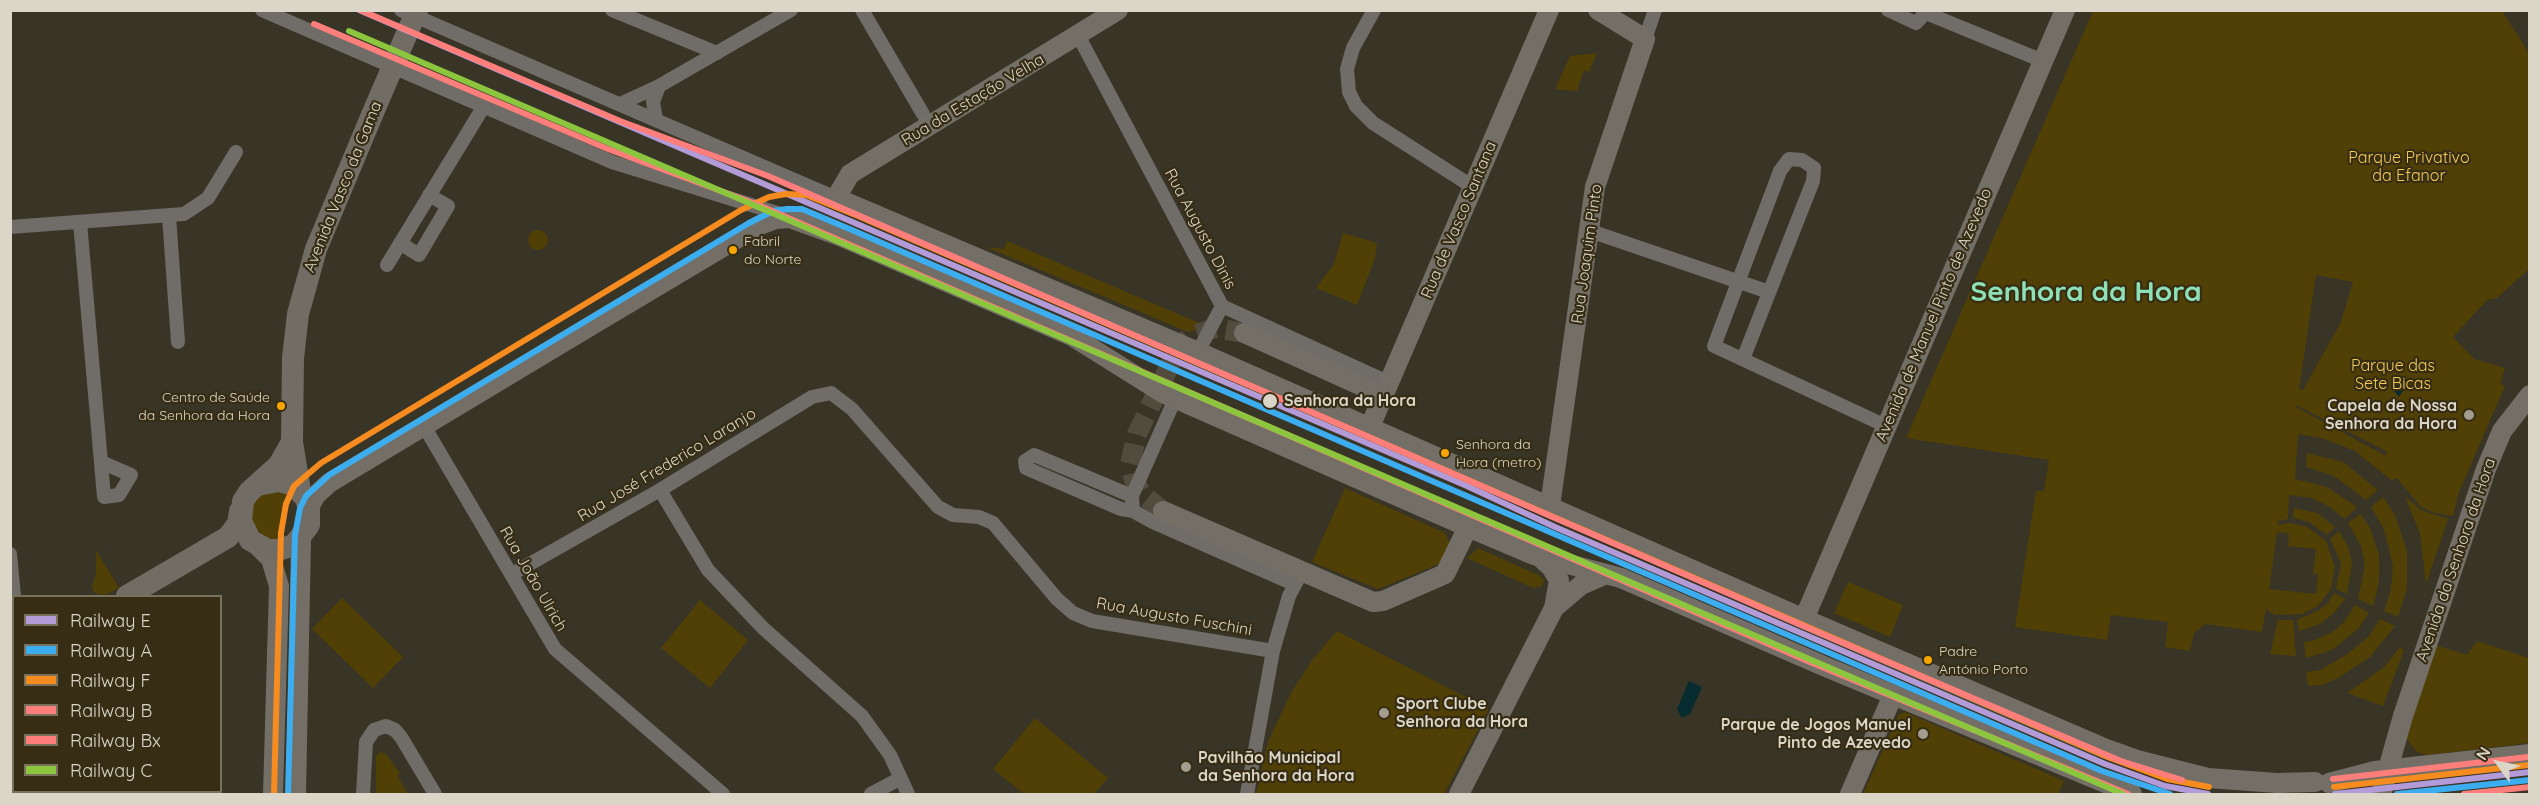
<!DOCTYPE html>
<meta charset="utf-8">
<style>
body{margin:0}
#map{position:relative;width:2540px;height:805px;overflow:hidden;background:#383426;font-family:Quicksand,sans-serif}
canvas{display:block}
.frame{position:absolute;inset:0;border:12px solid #dcd6c8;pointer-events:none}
.legend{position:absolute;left:12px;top:595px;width:210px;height:198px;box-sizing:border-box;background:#362d14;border:2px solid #78715c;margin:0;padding:8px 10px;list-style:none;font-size:18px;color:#dcd6c8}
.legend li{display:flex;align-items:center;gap:12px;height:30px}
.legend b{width:30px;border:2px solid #78715c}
.north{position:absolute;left:2468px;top:733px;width:60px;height:60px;-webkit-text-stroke:4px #362d14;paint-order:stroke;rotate:303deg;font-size:16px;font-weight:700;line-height:24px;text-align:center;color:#dcd6c8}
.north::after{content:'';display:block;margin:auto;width:21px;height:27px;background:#dcd6c8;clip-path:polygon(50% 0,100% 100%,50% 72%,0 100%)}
</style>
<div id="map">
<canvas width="2540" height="805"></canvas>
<div class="frame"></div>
<ul class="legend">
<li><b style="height:8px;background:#b39bd8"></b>Railway E</li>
<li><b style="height:8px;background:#3caeef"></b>Railway A</li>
<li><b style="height:8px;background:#f68b1f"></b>Railway F</li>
<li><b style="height:8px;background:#fe7e7b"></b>Railway B</li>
<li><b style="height:8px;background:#fe7e7b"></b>Railway Bx</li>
<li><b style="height:8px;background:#8bc63e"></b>Railway C</li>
</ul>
<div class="north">N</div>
</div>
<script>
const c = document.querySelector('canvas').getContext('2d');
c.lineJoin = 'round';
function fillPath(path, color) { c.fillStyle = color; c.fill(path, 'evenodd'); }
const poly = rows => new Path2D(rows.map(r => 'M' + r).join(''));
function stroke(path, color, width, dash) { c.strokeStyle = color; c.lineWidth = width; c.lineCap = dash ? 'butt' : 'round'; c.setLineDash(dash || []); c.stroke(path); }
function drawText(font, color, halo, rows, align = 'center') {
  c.font = font + ' Quicksand,sans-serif'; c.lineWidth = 4.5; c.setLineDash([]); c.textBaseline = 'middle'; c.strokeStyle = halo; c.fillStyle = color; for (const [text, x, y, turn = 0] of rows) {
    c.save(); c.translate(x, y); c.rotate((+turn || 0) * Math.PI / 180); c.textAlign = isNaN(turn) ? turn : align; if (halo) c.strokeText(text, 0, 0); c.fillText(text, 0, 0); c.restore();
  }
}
fillPath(poly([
 [2093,11,2502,11,2529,53,2529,269,2497,298,2487,300,2453,337,2474,359,2505,368,2500,384,2505,386,2459,492,2453,516,2435,513,2421,507,2397,478,2391,480,2355,451,2322,438,2298,434,2295,479,2327,487,2357,507,2345,519,2328,506,2312,498,2289,495,2288,519,2278,521,2278,525,2290,523,2307,527,2326,541,2335,567,2331,589,2318,606,2302,614,2275,615,2266,609,2262,632,2205,624,2194,633,2190,651,2165,647,2168,622,2111,615,2107,640,2015,627,2036,491,2044,491,2049,460,1906,438],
 [2316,275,2353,282,2341,322,2303,390,2299,389],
 [2296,405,2386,451,2386,456,2296,407],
 [2285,532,2289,535,2288,546,2316,549,2313,573,2318,575,2316,594,2269,589,2277,533],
 [1597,53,1589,72,1584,70,1577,91,1555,89,1570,56],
 '528 240a10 10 0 1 1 20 0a10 10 0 1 1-20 0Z',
 [1343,233,1377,243,1375,258,1357,305,1316,288,1334,264],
 [1007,241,1199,323,1194,331,1188,332,986,247,1004,249],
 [2307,453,2343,462,2378,490,2366,500,2334,476,2306,467],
 [1345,488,1445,533,1450,543,1441,563,1378,589,1312,562],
 [273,489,293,495,285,516,284,541,275,543,253,529,250,511,258,496],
 [2405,496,2421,510,2448,519,2426,584,2420,534],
 [2383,497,2395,515,2407,551,2407,588,2398,617,2384,611,2391,589,2393,566,2384,529,2371,507],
 [2294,508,2317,513,2335,527,2327,535,2309,522,2293,518],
 [2361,514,2370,528,2379,555,2379,582,2373,606,2358,599,2364,570,2364,560,2361,546,2348,523],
 [2339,531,2348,546,2352,563,2347,594,2336,589,2341,563,2330,539],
 [1478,548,1540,576,1544,580,1542,586,1533,588,1467,558],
 [96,550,119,588,105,595,94,593,92,586,96,574],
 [1848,582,1903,605,1890,637,1834,613],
 [2334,593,2345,599,2334,613,2320,624,2299,631,2297,620,2319,610,2328,603],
 [342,598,403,657,373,688,312,629],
 [700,600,748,640,710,688,661,648],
 [2355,605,2369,613,2359,628,2332,650,2306,658,2304,642,2315,640,2334,631,2344,622],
 [2380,619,2395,626,2370,657,2338,678,2322,685,2308,686,2306,672,2320,670,2346,655,2368,637],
 [2278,620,2293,620,2296,656,2270,654],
 [1337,631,1489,709,1444,794,1256,794,1268,742,1292,691,1313,659],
 [2477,641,2529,658,2529,743,2427,755,2417,752,2406,738,2435,645,2467,655],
 [2400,647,2404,650,2383,706,2347,693,2384,667],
 [1905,712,2064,781,2058,794,1863,794,1899,714],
 [1035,718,1108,778,1094,794,1024,794,993,769],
 [380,752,386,754,399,772,398,777,408,794,376,794,376,756]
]), '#514005');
fillPath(poly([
 [2397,376,2406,378,2408,382,2399,397,2391,387],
 [1689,681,1702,687,1690,714,1682,718,1677,709]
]), '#062c2f');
stroke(poly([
 [1163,511,1142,494,1134,480,1130,464,1137,434,1179,346,1190,337,1215,328,1244,333]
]), '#514c3e', 20, [20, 10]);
stroke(poly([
 [262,10,612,162,787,216],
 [401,10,836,198],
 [612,10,717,53],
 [862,10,923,114],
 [1374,10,1353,48,1347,69,1349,92,1356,106,1373,123,1473,187],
 [1888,10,1916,23,1928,10],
 [1926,13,2043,61],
 [1079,37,1222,306,1390,383],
 [1645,39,1655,10],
 [620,104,659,86,791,10],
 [656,120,653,102,659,86],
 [169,216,178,342],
 [80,222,104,497,119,495,131,475,101,462],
 [10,227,184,214,208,198,236,152],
 [1590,231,1769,292],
 [400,243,419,255,448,206,429,195],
 [387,265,484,106],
 [1198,352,1222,306],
 [1743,359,1813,181,1814,168,1802,160,1789,159,1780,171,1714,346,1886,426],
 [1175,399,1132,496,1133,511,1153,522,1294,584],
 [424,426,555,649,723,794],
 [660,490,708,570,763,628,862,716,890,755,908,794],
 [1132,496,1034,455,1025,461,1026,468,1121,509,1133,511],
 [10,554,14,596],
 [512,574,660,490,812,397,831,393,852,409,938,507,953,515,979,517,993,523,1057,599,1073,613,1092,621,1273,651],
 [17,794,19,792],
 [363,794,366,742,374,730,386,726,395,730,401,737,435,794],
 [871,794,901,778],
 [1247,794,1273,651,1289,596,1298,579]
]), '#706d68', 14);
stroke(poly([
 [1118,10,850,174,836,198,1198,352,1804,619,2106,749,2137,760,2208,778,2277,783,2315,782],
 [1244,333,1384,396],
 [1369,429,1549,10],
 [1550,506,1595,187,1645,39,1598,10],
 [309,507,316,495,329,483,582,331,760,225,776,219,790,218,840,236,1072,336,1163,393,1468,527,1534,555,1621,578,1826,667,2132,794],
 [1163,511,1373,602,1383,601,1445,574,1468,527],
 [257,545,271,559,279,586,273,794],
 [1554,608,1581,585,1606,574],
 [1804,619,2065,10],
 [2329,783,2375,771,2530,754],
 [296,794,301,539],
 [1459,794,1554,608,1559,580,1551,567,1540,557],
 [1850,794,1893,695],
 [2381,794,2403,716,2486,469,2502,431,2530,395]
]), '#736f67', 20);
stroke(poly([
 [257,485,279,481,291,484,305,497,309,507,309,525,294,545,278,550,268,550,250,540,241,521,243,501,249,492,279,465,292,442],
 [300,491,292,442,293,358,298,314,316,249,372,115],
 [127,596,228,537,238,524,240,511],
 [10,668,14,666]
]), '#716c64', 22);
stroke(poly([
 [372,115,417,10]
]), '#716c64', 22);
stroke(poly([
 [359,10,1467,486,1555,527,2105,764,2165,786,2208,794],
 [2335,794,2530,772]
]), '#b39bd8', 6);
stroke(poly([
 [288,794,295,535,300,508,306,496,329,475,749,223,773,211,787,209,802,209,852,230,2102,771,2170,794],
 [2397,794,2530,780]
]), '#3caeef', 6);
stroke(poly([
 [2334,787,2529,765],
 [274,794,281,533,286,504,294,486,321,463,741,210,769,197,786,194,806,195,858,216,2108,757,2167,779,2209,787]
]), '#f68b1f', 6);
stroke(poly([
 [314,24,608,149,756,204,1810,662,2128,794],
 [2464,794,2530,787]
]), '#fe7e7b', 6);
stroke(poly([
 [360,10,620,121,768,176,1822,634,2121,761,2182,780],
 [2333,779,2528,757]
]), '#fe7e7b', 6);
stroke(poly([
 [349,31,2123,794]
]), '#8bc63e', 6);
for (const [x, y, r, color] of [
 [733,250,5,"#f7a600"],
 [1270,401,8,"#dcd6c8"],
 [281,406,5,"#f7a600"],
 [2469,415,6,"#a39d8f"],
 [1445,453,5,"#f7a600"],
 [1928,660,5,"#f7a600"],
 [1384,713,6,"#a39d8f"],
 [1923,734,6,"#a39d8f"],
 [1186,767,6,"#a39d8f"]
]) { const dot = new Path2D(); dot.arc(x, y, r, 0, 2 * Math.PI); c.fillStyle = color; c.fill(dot); stroke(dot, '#362d14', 2); }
drawText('14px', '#dcd6c8', '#362d14', [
 ["Fabril",744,242],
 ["do Norte",744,260],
 ["Centro de Saúde",270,398,"right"],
 ["da Senhora da Hora",270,416,"right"],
 ["Senhora da",1456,445],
 ["Hora (metro)",1456,463],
 ["Padre",1939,652],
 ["António Porto",1939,670]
], 'left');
drawText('16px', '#dcd6c8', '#362d14', [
 ["Rua da Estação Velha",973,100,-31],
 ["Avenida Vasco da Gama",343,187,-68],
 ["Rua de Vasco Santana",1459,220,-67],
 ["Rua Augusto Dinis",1200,229,62],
 ["Rua Joaquim Pinto",1587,254,-82],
 ["Avenida de Manuel Pinto de Azevedo",1934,315,-67],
 ["Rua José Frederico Laranjo",667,465,-31],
 ["Avenida da Senhora da Hora",2456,560,-71],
 ["Rua João Ulrich",533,579,60],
 ["Rua Augusto Fuschini",1174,617,10]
]);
drawText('16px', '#f5cc56', '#362d14', [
 ["Parque Privativo",2409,158],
 ["da Efanor",2409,176],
 ["Parque das",2393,366],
 ["Sete Bicas",2393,384]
]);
drawText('bold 16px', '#dcd6c8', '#362d14', [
 ["Senhora da Hora",1284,401]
], 'left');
drawText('bold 16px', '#dcd6c8', '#362d14', [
 ["Capela de Nossa",2457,406],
 ["Senhora da Hora",2457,424],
 ["Sport Clube",1396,704,"left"],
 ["Senhora da Hora",1396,722,"left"],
 ["Parque de Jogos Manuel",1911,725],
 ["Pinto de Azevedo",1911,743],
 ["Pavilhão Municipal",1198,758,"left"],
 ["da Senhora da Hora",1198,776,"left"]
], 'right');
drawText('bold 28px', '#8ee0b6', '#362d14', [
 ["Senhora da Hora",2086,293]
]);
</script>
